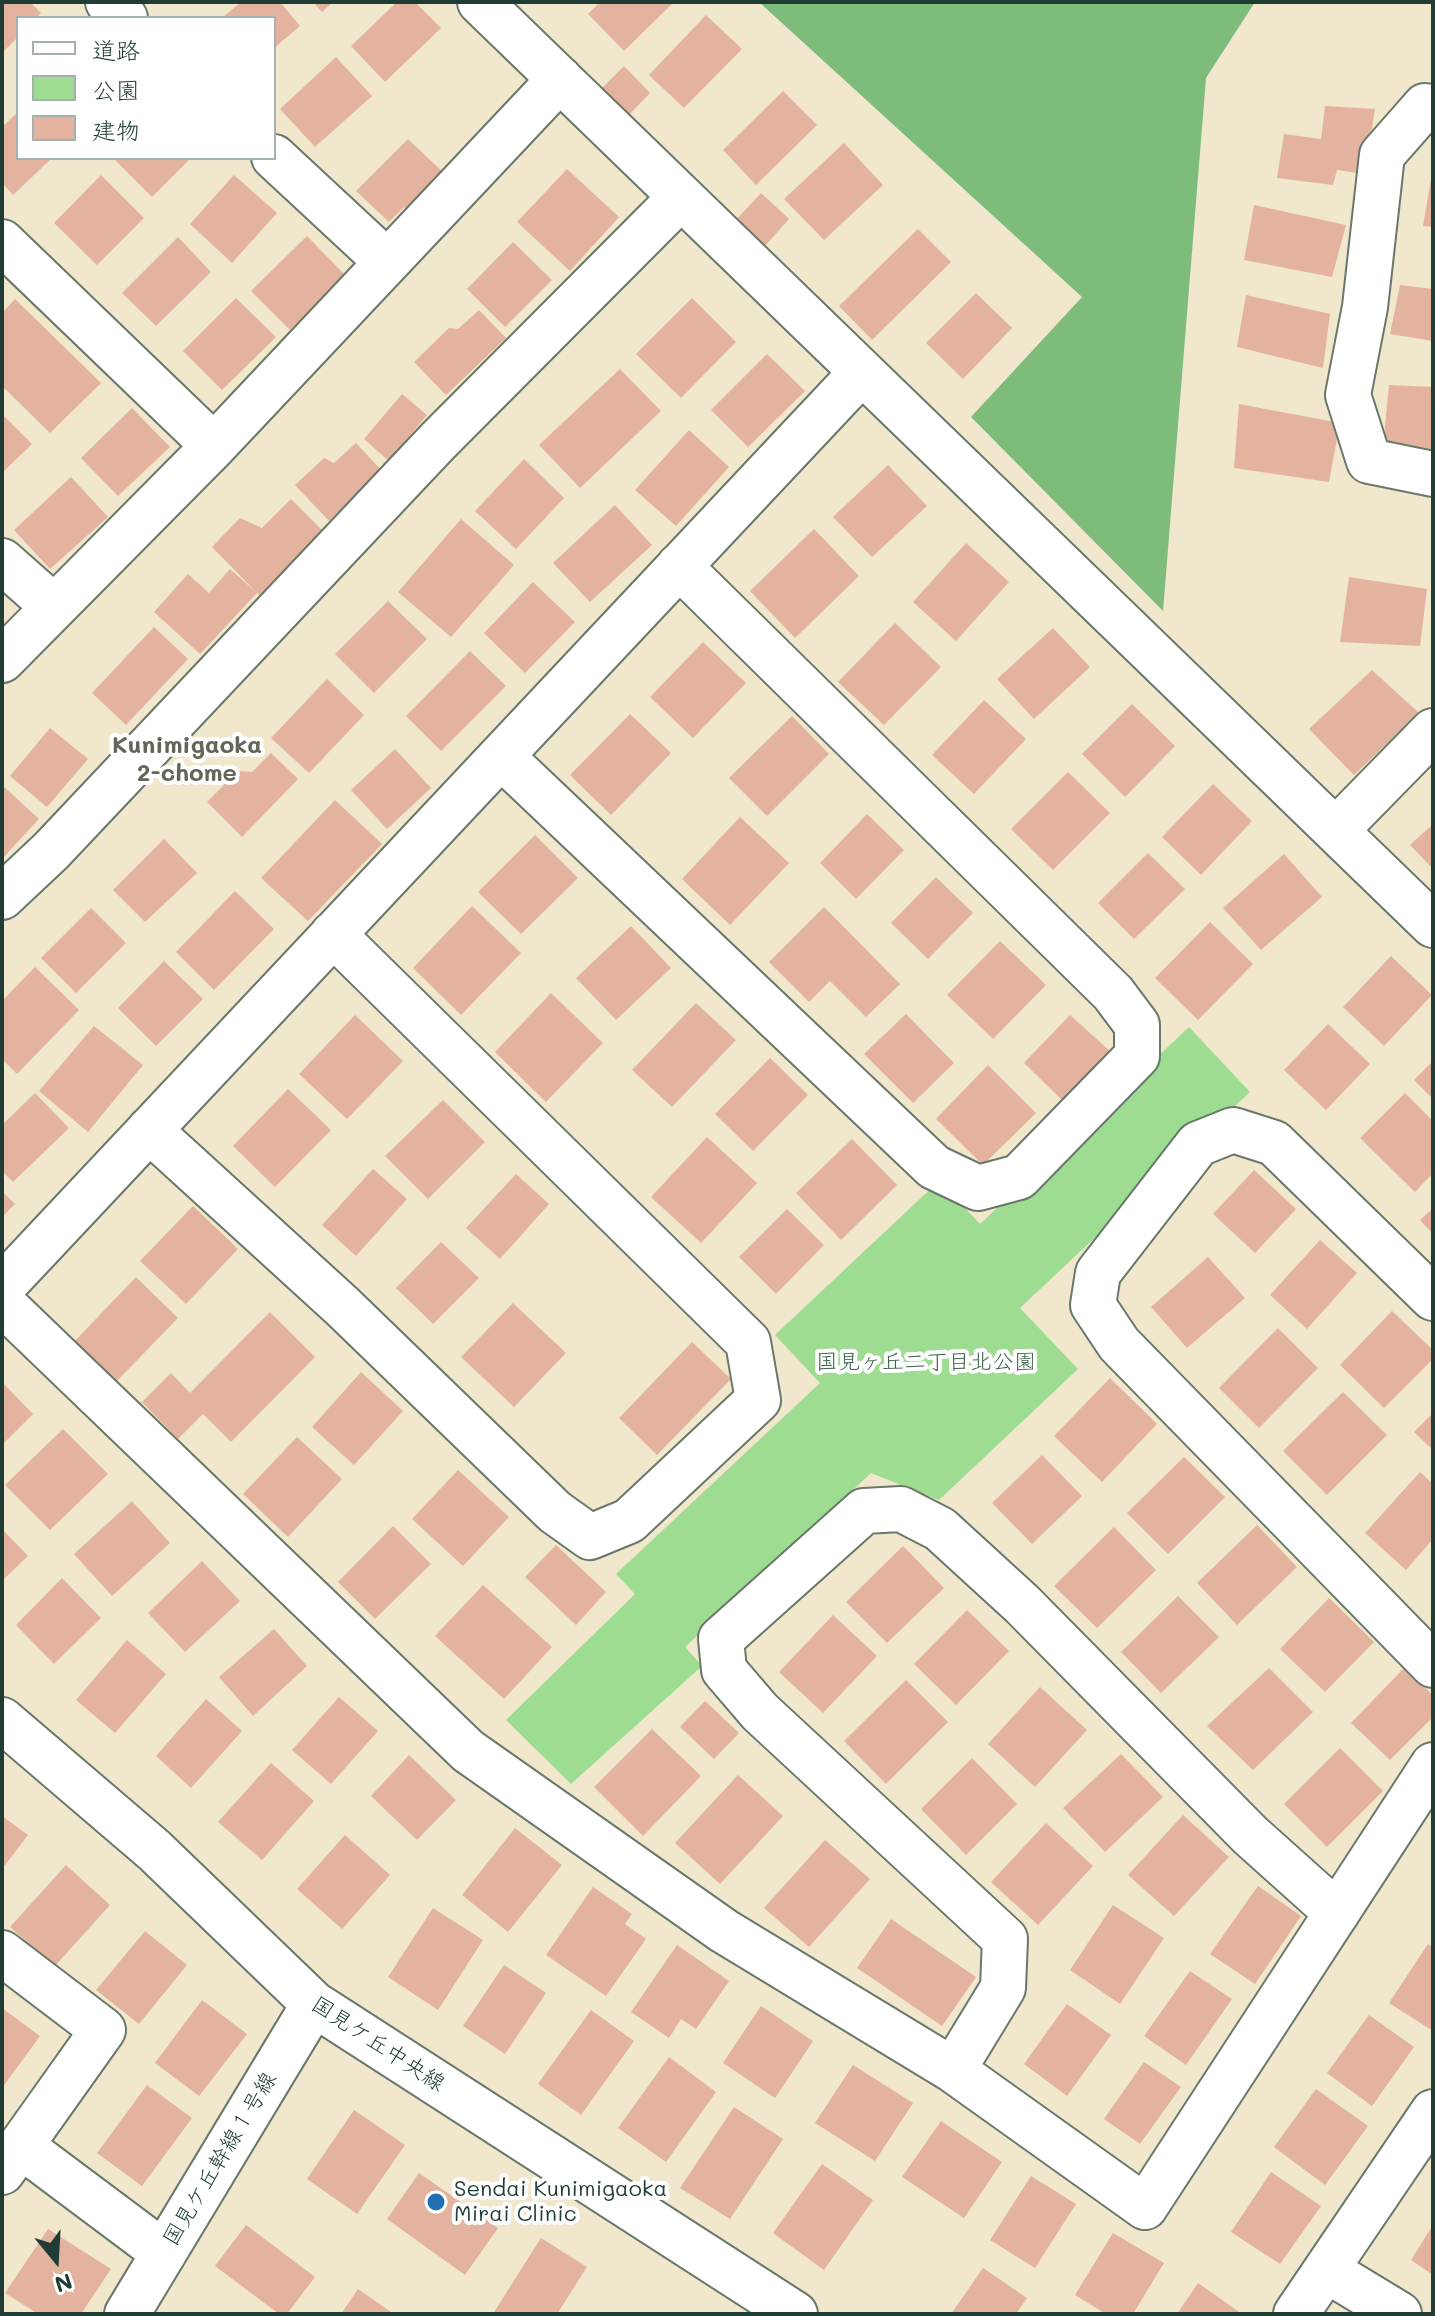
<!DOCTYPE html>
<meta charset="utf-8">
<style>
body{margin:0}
#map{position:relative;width:1435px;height:2316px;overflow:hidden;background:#f0e7cc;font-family:Mali,"Klee One",sans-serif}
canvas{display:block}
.frame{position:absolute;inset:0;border:4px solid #1f3d34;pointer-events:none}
.legend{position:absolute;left:16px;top:16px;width:260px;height:144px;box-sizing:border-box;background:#fff;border:2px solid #a5b1ae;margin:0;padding:10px 14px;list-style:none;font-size:24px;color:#1f3d34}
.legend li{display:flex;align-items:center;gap:16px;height:40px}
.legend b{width:40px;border:2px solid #a5b1ae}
.north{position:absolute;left:16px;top:2220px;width:80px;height:80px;-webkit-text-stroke:6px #fff;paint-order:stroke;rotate:162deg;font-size:22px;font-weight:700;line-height:32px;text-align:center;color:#1f3d34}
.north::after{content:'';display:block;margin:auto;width:28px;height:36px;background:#1f3d34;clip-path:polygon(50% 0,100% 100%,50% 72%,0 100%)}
</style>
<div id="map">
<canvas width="1435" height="2316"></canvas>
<div class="frame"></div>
<ul class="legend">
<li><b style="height:10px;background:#fff"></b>道路</li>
<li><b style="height:22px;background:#9edc91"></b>公園</li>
<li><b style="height:22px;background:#e3b39f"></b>建物</li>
</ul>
<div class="north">N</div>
</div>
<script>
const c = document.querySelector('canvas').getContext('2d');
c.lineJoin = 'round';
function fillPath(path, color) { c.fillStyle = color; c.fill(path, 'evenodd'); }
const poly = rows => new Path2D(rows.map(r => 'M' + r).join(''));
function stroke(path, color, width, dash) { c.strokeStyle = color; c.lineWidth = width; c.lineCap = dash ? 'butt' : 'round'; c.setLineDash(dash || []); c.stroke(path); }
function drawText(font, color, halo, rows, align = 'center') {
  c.font = font + ' Mali,"Klee One",sans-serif'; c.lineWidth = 8; c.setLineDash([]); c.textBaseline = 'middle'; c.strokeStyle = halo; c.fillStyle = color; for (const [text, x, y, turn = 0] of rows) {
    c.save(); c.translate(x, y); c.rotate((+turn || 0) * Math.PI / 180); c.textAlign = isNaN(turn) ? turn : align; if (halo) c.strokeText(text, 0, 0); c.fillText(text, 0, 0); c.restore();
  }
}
fillPath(poly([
 [1189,1027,1250,1092,1020,1308,1078,1369,939,1500,871,1473,685,1647,702,1666,571,1784,506,1720,635,1594,616,1574,820,1383,775,1335,939,1181,980,1224]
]), '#9edc91');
fillPath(poly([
 [759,2,1255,2,1206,78,1163,611,971,417,1082,297]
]), '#7ebc7b');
fillPath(poly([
 [2,2,30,2,41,13,36,18,18,18,18,37,2,53],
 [241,2,280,2,300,26,274,48,274,18,222,18],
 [313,2,333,2,322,12],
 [397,2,415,2,441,28,385,82,351,46],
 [600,2,674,2,624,51,588,14],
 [706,15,742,49,684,108,649,75],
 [336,57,372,96,315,147,280,109],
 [624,66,650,93,629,115,602,88],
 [783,91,817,125,756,185,723,150],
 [1325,106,1375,109,1365,174,1337,170,1333,185,1277,178,1284,134,1321,139],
 [18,112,18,158,52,158,13,195,2,183,2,127],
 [408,139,448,177,412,215,404,207,389,222,356,191],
 [844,143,883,185,824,240,784,199],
 [113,158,191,158,152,197],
 [567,169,619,217,570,271,517,222],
 [101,175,144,218,97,265,54,223],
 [234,175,277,213,232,263,190,224],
 [1431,179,1433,179,1433,227,1423,226],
 [761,193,789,219,764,247,736,220],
 [1254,205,1346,225,1332,277,1244,260],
 [918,229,951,262,872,340,839,306],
 [307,236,345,275,290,330,251,291],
 [178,237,211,272,156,326,122,293],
 [513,242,552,280,505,327,467,289],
 [1400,285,1433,289,1433,341,1390,334],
 [976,293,1012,328,963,379,926,343],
 [1246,295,1330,314,1323,368,1237,347],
 [236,298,276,337,222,390,183,351],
 [692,298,736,342,681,398,636,354],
 [15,299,101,383,50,433,2,386,2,313],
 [479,310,506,338,446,395,414,362,449,328,458,329],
 [767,354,805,391,748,447,711,410],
 [620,369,661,411,580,488,539,445],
 [1389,385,1433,387,1433,458,1383,446],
 [402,394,427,415,389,461,364,439],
 [1239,404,1340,423,1329,482,1234,468],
 [132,408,170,447,118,496,81,458],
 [2,414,32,444,2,473],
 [689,430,729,467,676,526,635,490],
 [356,443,382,471,329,521,295,485,324,458,334,463],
 [524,459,564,498,516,549,475,511],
 [888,465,927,506,872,557,833,517],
 [71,477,108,517,50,569,14,530],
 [291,499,325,533,261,597,212,547,240,518,262,528],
 [615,505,652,545,590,602,553,563],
 [461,519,514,565,451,637,398,592],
 [814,529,859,576,795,638,750,591],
 [966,543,1009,582,956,641,913,602],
 [230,569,257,593,200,654,154,612,188,574,209,593],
 [1349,577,1427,589,1420,646,1340,642],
 [533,582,575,622,525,673,484,633],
 [388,601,427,639,374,693,335,654],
 [895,623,941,667,884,725,838,682],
 [154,627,188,659,126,725,92,693],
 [1053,628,1090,667,1034,719,997,679],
 [703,642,746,683,693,738,650,697],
 [470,651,506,686,441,751,406,716],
 [1372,670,1419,713,1354,775,1309,729],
 [327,679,364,715,309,773,271,738],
 [984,700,1026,739,974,794,932,755],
 [1132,704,1175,746,1125,797,1082,754],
 [630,714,671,753,611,815,570,775],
 [792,716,829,754,767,816,729,778],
 [50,728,88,759,47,807,10,776],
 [395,749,431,788,387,829,351,790],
 [271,753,298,779,242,837,207,802,238,771,252,772],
 [1068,772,1110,813,1053,870,1011,829],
 [1213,784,1252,821,1201,875,1162,837],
 [2,785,39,819,2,859],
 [335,800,382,844,308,921,261,878],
 [867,814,904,850,856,899,820,863],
 [740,817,789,863,730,925,682,879],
 [1433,824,1433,869,1410,845],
 [535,835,578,878,521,934,478,892],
 [164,839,197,873,145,922,113,890],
 [1148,853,1185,889,1134,939,1098,903],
 [1284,854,1322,897,1261,950,1223,908],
 [936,877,973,913,928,959,891,923],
 [235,891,274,929,214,990,176,952],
 [472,906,521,953,461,1015,413,968],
 [824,907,900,984,866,1017,830,981,809,1002,769,962],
 [91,908,126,943,76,993,41,958],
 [1210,922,1253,964,1198,1020,1155,978],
 [631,926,671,968,616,1020,576,978],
 [1000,941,1046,985,993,1039,947,995],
 [1391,956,1432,995,1384,1046,1343,1007],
 [164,961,203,999,156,1046,118,1008],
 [35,967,79,1010,17,1074,2,1059,2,1001],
 [551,993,603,1043,546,1102,495,1052],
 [696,1003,736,1040,672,1107,632,1070],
 [906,1014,954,1063,913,1103,864,1054],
 [355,1015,403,1061,347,1119,299,1074],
 [1070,1015,1111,1052,1063,1101,1024,1063],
 [1328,1024,1370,1064,1326,1110,1284,1070],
 [94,1026,143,1065,88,1132,39,1091],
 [770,1058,808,1095,753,1151,715,1114],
 [1433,1061,1433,1099,1414,1080],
 [988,1065,1036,1113,983,1165,936,1119],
 [288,1089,331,1130,275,1187,233,1146],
 [35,1093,69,1128,13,1182,2,1171,2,1125],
 [1405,1093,1433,1121,1433,1173,1415,1192,1360,1138],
 [443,1100,485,1142,428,1199,385,1156],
 [707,1137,757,1183,701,1243,651,1197],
 [852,1139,897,1185,841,1240,796,1193],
 [373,1169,407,1199,356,1256,322,1225],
 [1254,1170,1296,1209,1255,1253,1213,1214],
 [516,1174,549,1204,500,1259,466,1228],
 [2,1191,15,1204,2,1217],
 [193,1206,238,1249,186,1304,140,1261],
 [1433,1208,1433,1234,1420,1220],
 [787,1209,824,1245,776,1294,739,1257],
 [1320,1240,1357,1273,1307,1329,1270,1295],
 [441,1242,479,1278,433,1324,396,1288],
 [1208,1257,1245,1298,1187,1348,1151,1307],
 [136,1277,178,1318,113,1385,71,1345],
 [513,1303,566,1353,514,1407,461,1357],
 [1392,1311,1433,1350,1433,1359,1384,1408,1340,1365],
 [270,1312,315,1357,231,1442,203,1414,178,1439,142,1402,171,1373,190,1393],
 [1278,1328,1318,1368,1259,1428,1219,1388],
 [692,1342,731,1379,657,1455,619,1418],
 [361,1372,403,1411,354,1465,312,1427],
 [1110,1378,1157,1424,1102,1482,1054,1436],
 [2,1382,33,1414,2,1445],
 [1343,1392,1387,1435,1327,1495,1283,1451],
 [1433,1413,1433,1450,1414,1432],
 [63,1429,108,1474,50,1530,5,1485],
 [297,1437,342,1479,288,1537,243,1494],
 [1042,1455,1082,1496,1032,1544,992,1503],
 [1184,1457,1225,1497,1168,1554,1127,1513],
 [458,1470,509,1517,463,1566,412,1519],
 [1420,1472,1433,1484,1433,1539,1406,1570,1365,1533],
 [132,1501,170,1543,112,1596,74,1554],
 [1257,1525,1297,1567,1237,1625,1197,1583],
 [393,1526,431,1564,375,1619,338,1582],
 [1114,1527,1156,1570,1097,1628,1054,1586],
 [2,1529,28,1556,2,1581],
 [556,1545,606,1592,576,1625,525,1577],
 [903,1546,944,1588,887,1643,846,1602],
 [202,1561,240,1601,185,1652,148,1613],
 [62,1578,101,1618,54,1664,16,1625],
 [483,1585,552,1647,504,1699,435,1636],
 [1178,1596,1219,1637,1161,1693,1121,1652],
 [1329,1598,1374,1642,1325,1692,1280,1649],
 [967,1610,1009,1651,956,1705,914,1664],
 [833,1615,877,1656,823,1713,779,1672],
 [274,1629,307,1666,253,1716,219,1677],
 [127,1640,166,1674,115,1733,76,1700],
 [1269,1668,1313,1712,1253,1770,1207,1726],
 [1404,1668,1433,1695,1433,1717,1390,1760,1351,1723],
 [906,1680,948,1722,886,1784,844,1741],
 [1040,1687,1087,1730,1035,1787,988,1744],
 [339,1697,378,1731,331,1784,292,1750],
 [206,1699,242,1731,191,1788,156,1756],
 [705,1701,739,1733,714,1759,680,1727],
 [652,1729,701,1776,643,1836,594,1787],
 [1340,1748,1383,1791,1327,1847,1284,1804],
 [1121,1754,1163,1797,1105,1852,1063,1808],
 [409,1755,456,1800,417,1840,371,1796],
 [972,1758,1017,1804,966,1855,921,1809],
 [271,1763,314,1801,262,1860,218,1822],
 [738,1775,783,1816,720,1884,675,1843],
 [1183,1815,1229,1857,1174,1916,1128,1875],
 [2,1816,28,1835,2,1869],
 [1046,1823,1093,1866,1038,1925,991,1882],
 [515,1828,562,1865,508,1932,462,1895],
 [345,1835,390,1875,342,1929,297,1889],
 [825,1840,870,1879,809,1947,764,1908],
 [66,1865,110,1905,55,1966,10,1927],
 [1258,1886,1301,1916,1255,1984,1210,1954],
 [593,1887,632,1914,625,1924,646,1939,606,1996,546,1955],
 [1113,1905,1164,1938,1120,2004,1070,1970],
 [433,1908,483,1940,438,2010,388,1977],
 [891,1919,976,1977,942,2026,857,1968],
 [145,1931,187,1965,139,2024,96,1990],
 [1428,1944,1433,1947,1433,2031,1389,2003],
 [677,1945,729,1981,696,2029,681,2019,669,2038,631,2012],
 [504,1965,546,1993,505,2054,463,2026],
 [1190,1971,1232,1999,1186,2065,1144,2036],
 [202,2000,247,2034,199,2096,155,2063],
 [1067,2004,1111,2035,1067,2096,1024,2064],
 [761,2006,813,2041,775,2098,723,2063],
 [2,2008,40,2036,2,2088],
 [591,2010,634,2041,581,2115,538,2084],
 [1369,2015,1414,2047,1372,2106,1327,2073],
 [669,2057,716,2092,666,2162,618,2128],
 [1144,2062,1181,2087,1140,2144,1104,2119],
 [853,2065,913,2103,875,2161,815,2123],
 [147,2085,192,2118,142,2186,97,2153],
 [1316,2089,1368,2126,1325,2185,1274,2147],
 [734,2107,783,2139,730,2219,680,2188],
 [354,2110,405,2145,357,2214,307,2179],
 [941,2121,1002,2162,964,2218,902,2177],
 [822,2164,873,2200,824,2270,773,2233],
 [1271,2172,1321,2206,1280,2264,1231,2232],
 [419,2173,498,2228,465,2275,387,2219],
 [1031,2176,1076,2204,1035,2268,990,2240],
 [246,2225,315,2277,287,2314,279,2314,215,2266],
 [1433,2225,1433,2275,1411,2260],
 [48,2229,111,2269,81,2314,38,2314,5,2293],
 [1113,2233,1164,2263,1133,2314,1106,2314,1075,2295],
 [541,2238,587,2267,557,2314,498,2314,494,2312],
 [983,2268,1027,2298,1016,2314,951,2314],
 [1198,2283,1242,2314,1177,2314],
 [358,2289,394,2314,341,2314]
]), '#e3b39f');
const minor = poly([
 [108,2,125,18],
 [480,2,1433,925],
 [1433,107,1425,106,1382,155,1365,307,1348,395,1369,461,1433,474],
 [274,157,387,262],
 [2,242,214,446],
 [2,561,54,607],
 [2,660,214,446,560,79],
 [503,758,934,1167,978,1188,1019,1177,1137,1056,1137,1025,1113,993,679,566],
 [1337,829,1433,731],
 [2,897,51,851,438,441,681,197],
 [149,1130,342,1306,555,1512,590,1537,629,1521,758,1400,748,1342,333,934],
 [2,1287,862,372],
 [1433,1298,1274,1143,1233,1130,1198,1144,1098,1273,1093,1305,1119,1344,1433,1665],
 [2,1303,468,1751,724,1931,953,2070,1145,2207,1433,1765],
 [2,1720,154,1850,314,2004,795,2314],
 [2,1953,103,2030,2,2172],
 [953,2070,1003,1988,1005,1939,760,1712,724,1670,721,1639,864,1511,901,1509,940,1529,1022,1604,1250,1835,1337,1913],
 [21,2146,164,2253],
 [1328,2271,1399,2314],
 [127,2314,314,2004],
 [1296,2314,1433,2112]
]);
stroke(minor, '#687869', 48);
stroke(minor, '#fff', 44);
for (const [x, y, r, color] of [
 [436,2202,10,"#1f6fb2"]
]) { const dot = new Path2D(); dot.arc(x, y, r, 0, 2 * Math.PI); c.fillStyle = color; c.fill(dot); stroke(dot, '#fff', 3); }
drawText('22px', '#3f654b', '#fff', [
 ["国見ヶ丘二丁目北公園",926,1362]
]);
drawText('22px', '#1f3d34', '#fff', [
 ["国見ケ丘中央線",378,2044,33],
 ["国見ケ丘幹線１号線",220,2159,-59]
]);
drawText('22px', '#1f3d34', '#fff', [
 ["Sendai Kunimigaoka",454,2189],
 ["Mirai Clinic",454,2214]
], 'left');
drawText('bold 24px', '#646659', '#fff', [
 ["Kunimigaoka",187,746],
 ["2-chome",187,774]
]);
</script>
